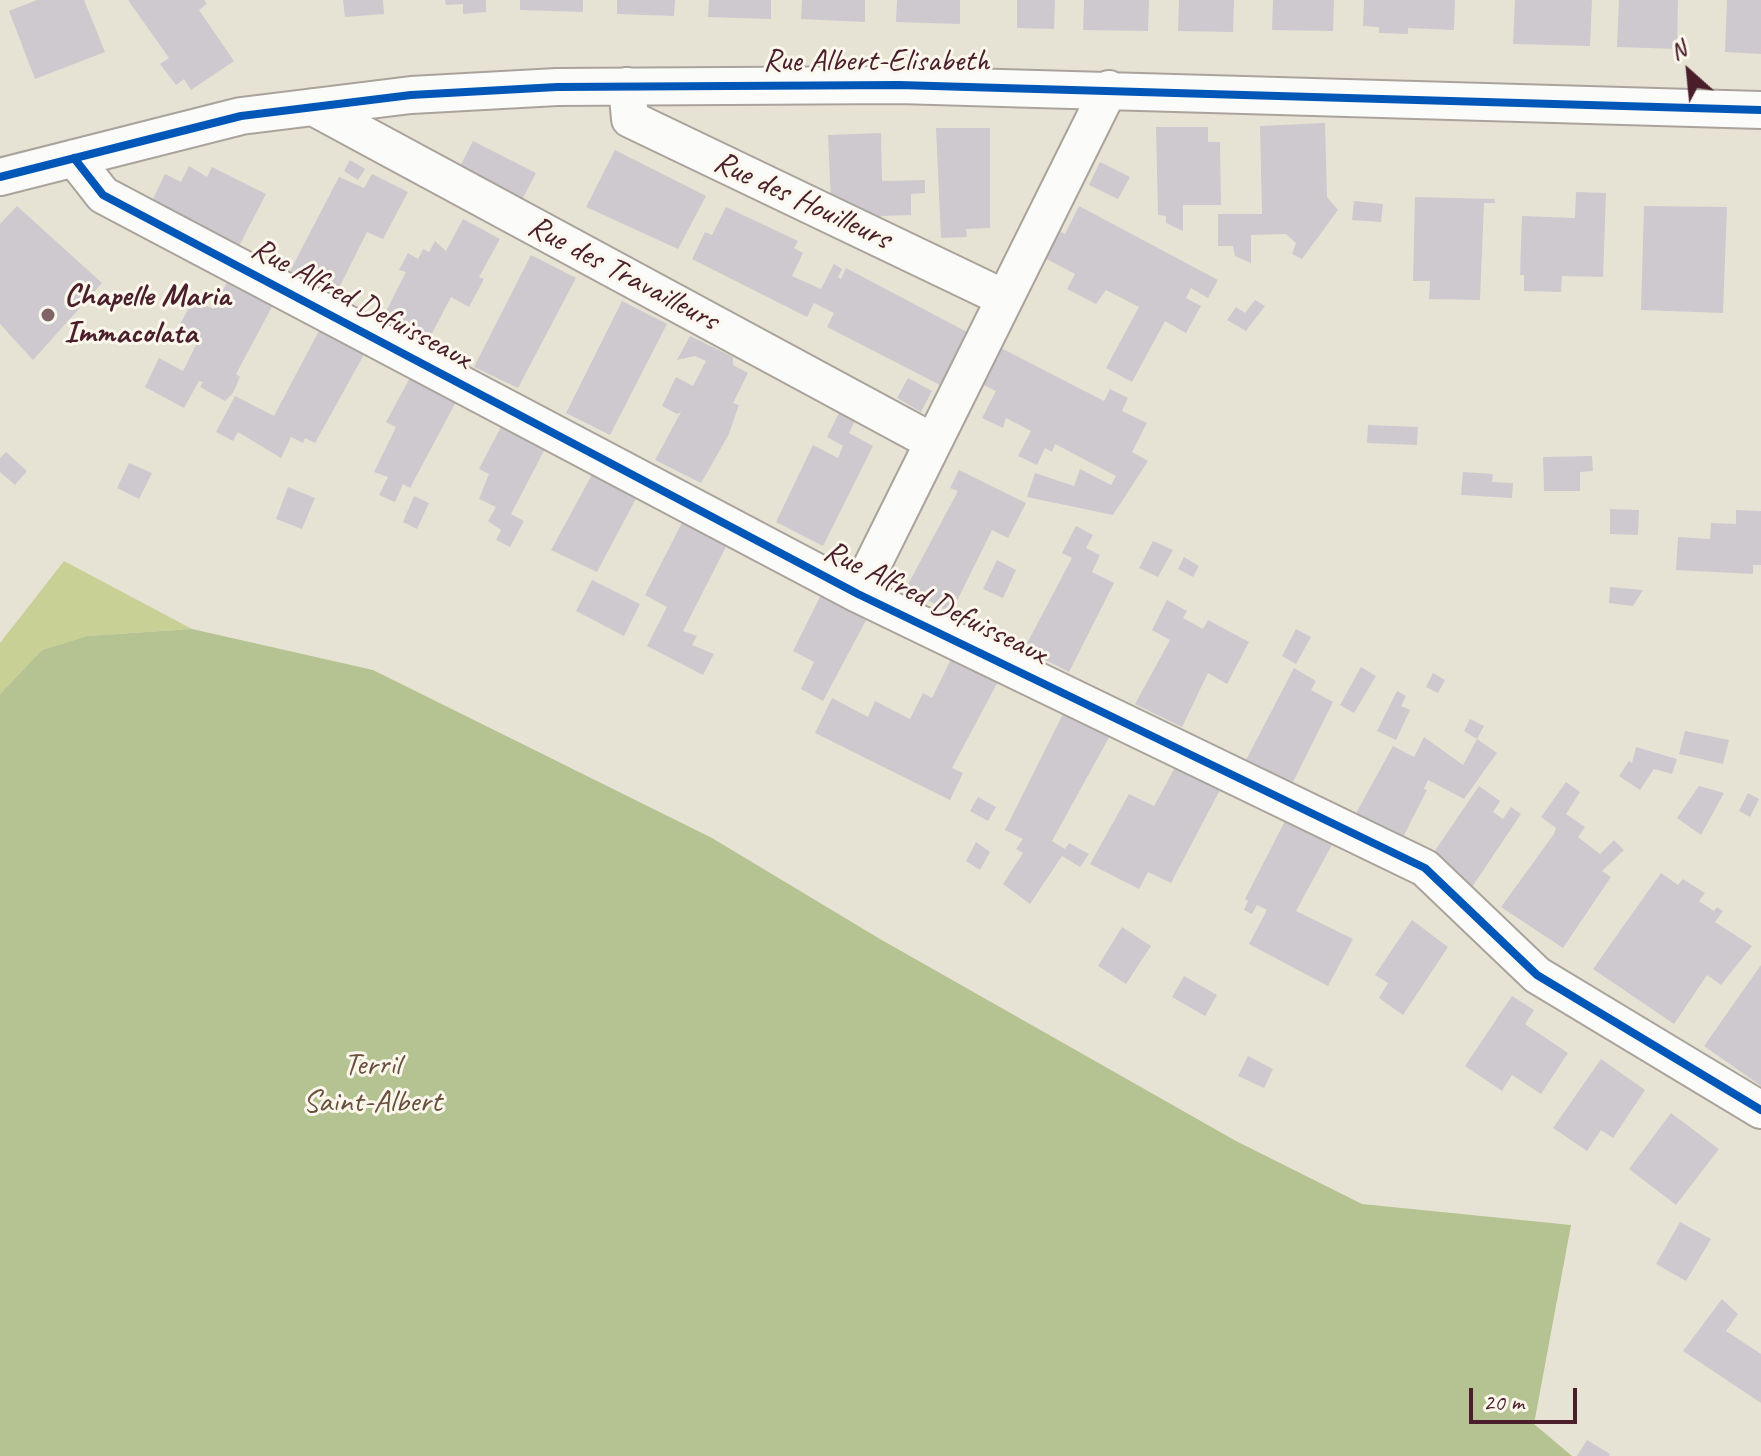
<!DOCTYPE html>
<style>
body{margin:0}
#map{position:relative;width:1761px;height:1456px;overflow:hidden;background:#e7e3d4;font-family:Caveat,sans-serif}
canvas{display:block}
.north{position:absolute;left:1649px;top:32px;width:80px;height:80px;-webkit-text-stroke:6px #fbf7ec;paint-order:stroke;rotate:333deg;font-size:22px;font-weight:700;line-height:32px;text-align:center;color:#4a1f2b}
.north::after{content:'';display:block;margin:auto;width:28px;height:36px;background:#4a1f2b;clip-path:polygon(50% 0,100% 100%,50% 72%,0 100%)}
.scale{position:absolute;left:1469px;top:1388px;width:108px;height:36px;box-sizing:border-box;border:4px solid #4a1f2b;border-top:0;padding-left:10px;font-size:24px;line-height:28px;white-space:nowrap;color:#4a1f2b;-webkit-text-stroke:6px #fbf7ec;paint-order:stroke}
</style>
<div id="map">
<canvas width="1761" height="1456"></canvas>
<div class="north">N</div>
<div class="scale">20 m</div>
</div>
<script>
const c = document.querySelector('canvas').getContext('2d');
c.lineJoin = 'round';
function fillPath(path, color) { c.fillStyle = color; c.fill(path, 'evenodd'); }
const poly = rows => new Path2D(rows.map(r => 'M' + r).join(''));
function stroke(path, color, width, dash) { c.strokeStyle = color; c.lineWidth = width; c.lineCap = dash ? 'butt' : 'round'; c.setLineDash(dash || []); c.stroke(path); }
function drawText(font, color, halo, rows, align = 'center') {
  c.font = font + ' Caveat,sans-serif'; c.lineWidth = 6; c.setLineDash([]); c.textBaseline = 'middle'; c.strokeStyle = halo; c.fillStyle = color; for (const [text, x, y, turn = 0] of rows) {
    c.save(); c.translate(x, y); c.rotate((+turn || 0) * Math.PI / 180); c.textAlign = isNaN(turn) ? turn : align; if (halo) c.strokeText(text, 0, 0); c.fillText(text, 0, 0); c.restore();
  }
}
fillPath(poly([
 [64,561,192,629,87,636,42,650,0,694,0,643]
]), '#c9d096');
fillPath(poly([
 [192,629,373,670,712,838,880,939,1236,1141,1362,1204,1571,1225,1534,1424,1572,1456,0,1456,0,694,42,650,87,636]
]), '#b5c291');
fillPath(poly([
 [37,0,84,0,105,52,35,79,9,11],
 [128,0,204,0,207,4,199,10,234,61,191,90,184,79,176,85,160,64,169,58],
 [343,0,383,0,384,14,345,17],
 [445,0,486,0,486,12,463,14,463,4,446,5],
 [520,0,583,0,583,12,520,10],
 [617,0,675,0,674,16,617,14],
 [709,0,771,0,771,19,708,17],
 [802,0,865,0,865,22,801,19],
 [897,0,960,0,960,24,896,22],
 [1017,0,1055,0,1054,29,1017,28],
 [1084,0,1149,0,1148,31,1083,30],
 [1179,0,1234,0,1233,32,1178,31],
 [1273,0,1334,0,1333,31,1272,30],
 [1364,0,1455,0,1454,30,1408,28,1408,34,1379,33,1379,27,1363,26],
 [1515,0,1592,0,1590,46,1513,44],
 [1619,0,1678,0,1677,49,1617,47],
 [1727,0,1761,0,1761,54,1725,52],
 [1325,123,1327,197,1338,210,1302,259,1292,254,1296,243,1286,234,1251,235,1251,263,1235,256,1233,246,1218,246,1218,214,1262,214,1260,126],
 [1156,127,1208,127,1208,142,1220,142,1221,205,1183,205,1183,231,1166,223,1166,216,1158,215],
 [936,128,990,128,990,228,966,229,967,237,941,238],
 [881,133,882,181,925,180,925,193,911,194,911,215,881,216,881,226,831,201,828,135],
 [473,141,536,173,515,213,452,182],
 [615,150,706,196,678,249,586,207],
 [350,160,365,169,358,180,344,171],
 [1100,162,1130,177,1118,199,1089,185],
 [189,166,207,177,212,167,266,194,239,246,152,201,165,174,181,182],
 [372,174,408,192,383,239,367,232,335,296,289,273,339,177,364,188],
 [1576,192,1606,193,1603,277,1562,276,1561,292,1524,291,1524,275,1520,275,1522,216,1575,218],
 [1415,197,1495,199,1495,203,1484,203,1480,300,1429,299,1430,281,1413,281],
 [1354,201,1383,204,1381,222,1352,220],
 [17,206,102,283,33,360,0,324,0,224],
 [1079,206,1218,280,1208,298,1191,288,1186,298,1201,306,1186,333,1165,321,1132,382,1106,368,1139,307,1106,290,1096,304,1067,289,1075,274,1041,256,1055,229,1065,234],
 [1644,206,1727,207,1723,313,1641,310],
 [726,207,798,241,794,248,803,253,792,276,821,289,834,264,842,269,838,277,841,279,846,268,967,332,940,385,827,327,834,313,814,303,807,317,692,259,705,232,712,235],
 [463,219,500,239,479,277,484,279,469,307,451,297,427,343,382,319,406,272,399,270,408,253,418,259,423,249,429,252,435,241,446,251],
 [531,255,576,278,518,388,474,367],
 [228,280,274,303,236,374,240,377,233,393,225,401,200,387,203,382,199,381,184,408,145,387,159,358,183,371,200,337,179,326,194,299,213,309],
 [1255,300,1265,306,1246,331,1227,320,1236,307,1245,313],
 [622,301,667,324,610,435,566,413],
 [321,327,366,351,315,443,305,438,303,443,291,437,281,458,238,432,233,441,216,432,235,396,274,416],
 [690,336,733,357,733,365,748,373,733,403,739,405,728,436,701,483,655,460,681,412,677,414,662,406,676,377,693,386,706,361,695,356,677,360],
 [997,346,1104,401,1110,389,1128,398,1122,411,1147,423,1132,452,1148,461,1113,515,1027,497,1035,473,1074,486,1080,469,1111,485,1116,476,1055,444,1052,452,1045,448,1037,465,1018,456,1031,431,1006,418,1003,428,982,418,996,391,977,382],
 [412,374,458,398,410,488,403,484,395,502,379,495,388,477,374,472,396,427,386,422],
 [908,378,932,391,921,412,897,398],
 [840,411,856,419,849,433,873,446,823,546,776,522,813,445,838,458,843,446,827,437],
 [504,421,547,445,511,514,524,521,510,547,496,540,501,530,488,521,496,507,479,499,489,474,479,469],
 [1368,425,1418,427,1417,445,1367,443],
 [6,452,27,471,15,485,0,472,0,458],
 [1592,456,1593,471,1580,472,1580,491,1544,491,1543,457],
 [129,463,152,473,139,499,117,488],
 [595,469,640,491,597,572,551,550],
 [959,470,1026,503,1008,538,992,530,951,613,906,588,958,491,950,488],
 [1463,472,1493,474,1492,482,1513,483,1512,498,1461,495],
 [288,487,315,498,302,529,276,519],
 [414,496,429,503,417,529,403,522],
 [1610,509,1639,510,1638,535,1610,534],
 [1736,510,1761,511,1761,565,1753,565,1753,574,1676,570,1678,537,1710,539,1711,523,1736,524],
 [686,515,731,537,683,631,697,636,692,645,714,654,703,675,647,646,667,607,645,595],
 [1076,526,1093,535,1086,548,1100,555,1092,572,1114,583,1069,672,1024,649,1072,558,1062,553],
 [1153,541,1173,550,1158,577,1139,568],
 [1184,557,1199,566,1193,577,1178,569],
 [997,560,1016,570,1003,598,983,589],
 [592,580,640,604,624,636,576,611],
 [826,585,872,609,823,701,801,689,814,662,793,651],
 [1610,587,1643,590,1633,606,1609,603],
 [1167,600,1187,611,1183,618,1203,629,1208,620,1249,642,1227,684,1208,673,1182,727,1135,704,1170,640,1152,630],
 [1296,629,1311,637,1296,664,1282,656],
 [955,651,1001,676,952,768,963,773,950,800,815,733,832,698,868,717,875,701,910,719,923,693,932,698],
 [1361,667,1376,676,1354,713,1340,705],
 [1294,668,1316,681,1311,690,1333,702,1292,784,1246,760],
 [1433,673,1445,680,1438,693,1426,687],
 [1397,691,1406,696,1401,706,1410,710,1396,740,1377,731],
 [1066,708,1112,732,1052,841,1065,849,1069,843,1089,854,1080,867,1062,856,1030,904,1003,884,1023,853,1016,849,1023,839,1005,830],
 [1470,719,1484,726,1477,739,1464,731],
 [1685,731,1729,740,1723,764,1679,754],
 [1424,737,1463,765,1477,739,1497,753,1464,799,1428,780,1424,789,1427,790,1402,839,1355,815,1393,746,1414,757],
 [1636,747,1677,759,1672,774,1654,769,1640,790,1619,776,1629,761,1632,763],
 [1177,764,1221,788,1171,883,1148,872,1139,889,1090,864,1129,794,1154,806],
 [1566,782,1580,792,1566,814,1585,827,1578,837,1600,854,1614,840,1624,850,1602,871,1611,877,1563,948,1501,907,1554,834,1556,828,1541,817],
 [1479,786,1500,801,1493,812,1503,819,1511,807,1521,814,1472,887,1430,858],
 [1699,786,1724,793,1701,835,1677,818],
 [1748,793,1759,799,1750,817,1739,811],
 [978,797,996,807,988,821,970,811],
 [1286,819,1333,843,1296,911,1353,939,1328,986,1249,944,1267,910,1257,905,1252,914,1244,910,1248,901,1245,899],
 [976,842,990,852,980,870,966,861],
 [1661,873,1678,885,1683,879,1705,893,1699,901,1714,911,1717,907,1723,911,1715,922,1752,946,1721,985,1707,975,1674,1024,1593,969],
 [1412,920,1448,947,1403,1015,1379,998,1388,983,1375,975],
 [1122,927,1151,946,1126,984,1098,966],
 [1761,965,1761,1086,1704,1046],
 [1184,976,1217,995,1205,1016,1172,997],
 [1512,996,1534,1010,1525,1024,1568,1053,1541,1094,1512,1075,1502,1091,1465,1066],
 [1248,1056,1273,1069,1264,1088,1238,1076],
 [1601,1059,1645,1090,1613,1138,1601,1130,1587,1151,1553,1128],
 [1671,1113,1719,1149,1676,1205,1629,1169],
 [1680,1222,1711,1239,1686,1281,1656,1264],
 [1722,1299,1738,1314,1726,1331,1761,1354,1761,1403,1683,1351],
 [1587,1440,1610,1454,1609,1456,1577,1456]
]), '#cdc9cf');
const minor = poly([
 [627,86,630,119,1004,298],
 [313,107,933,442],
 [74,158,103,195,858,594,1425,868,1537,975,1761,1110],
 [0,177,241,116,411,95,557,87,899,85,1761,110],
 [858,594,1109,89]
]);
stroke(minor, '#aaa39c', 40);
stroke(minor, '#fbfbf9', 36);
stroke(poly([
 [74,158,103,195,858,594,1425,868,1537,975,1761,1110],
 [0,177,241,116,411,95,557,87,899,85,1761,110]
]), '#0057b8', 8);
for (const [x, y, r, color] of [
 [48,315,8,"#816466"]
]) { const dot = new Path2D(); dot.arc(x, y, r, 0, 2 * Math.PI); c.fillStyle = color; c.fill(dot); stroke(dot, '#fbf7ec', 3); }
drawText('32px', '#4a1f2b', '#fbf7ec', [
 ["Rue Albert-Elisabeth",876,62],
 ["Rue des Houilleurs",802,201,25],
 ["Rue des Travailleurs",623,274,28],
 ["Rue Alfred Defuisseaux",361,304,28],
 ["Rue Alfred Defuisseaux",935,603,26]
]);
drawText('bold 32px', '#4a1f2b', '#fbf7ec', [
 ["Chapelle Maria",64,297],
 ["Immacolata",64,334]
], 'left');
drawText('32px', '#69503c', '#fbf7ec', [
 ["Terril",372,1066],
 ["Saint-Albert",372,1103]
]);
</script>
